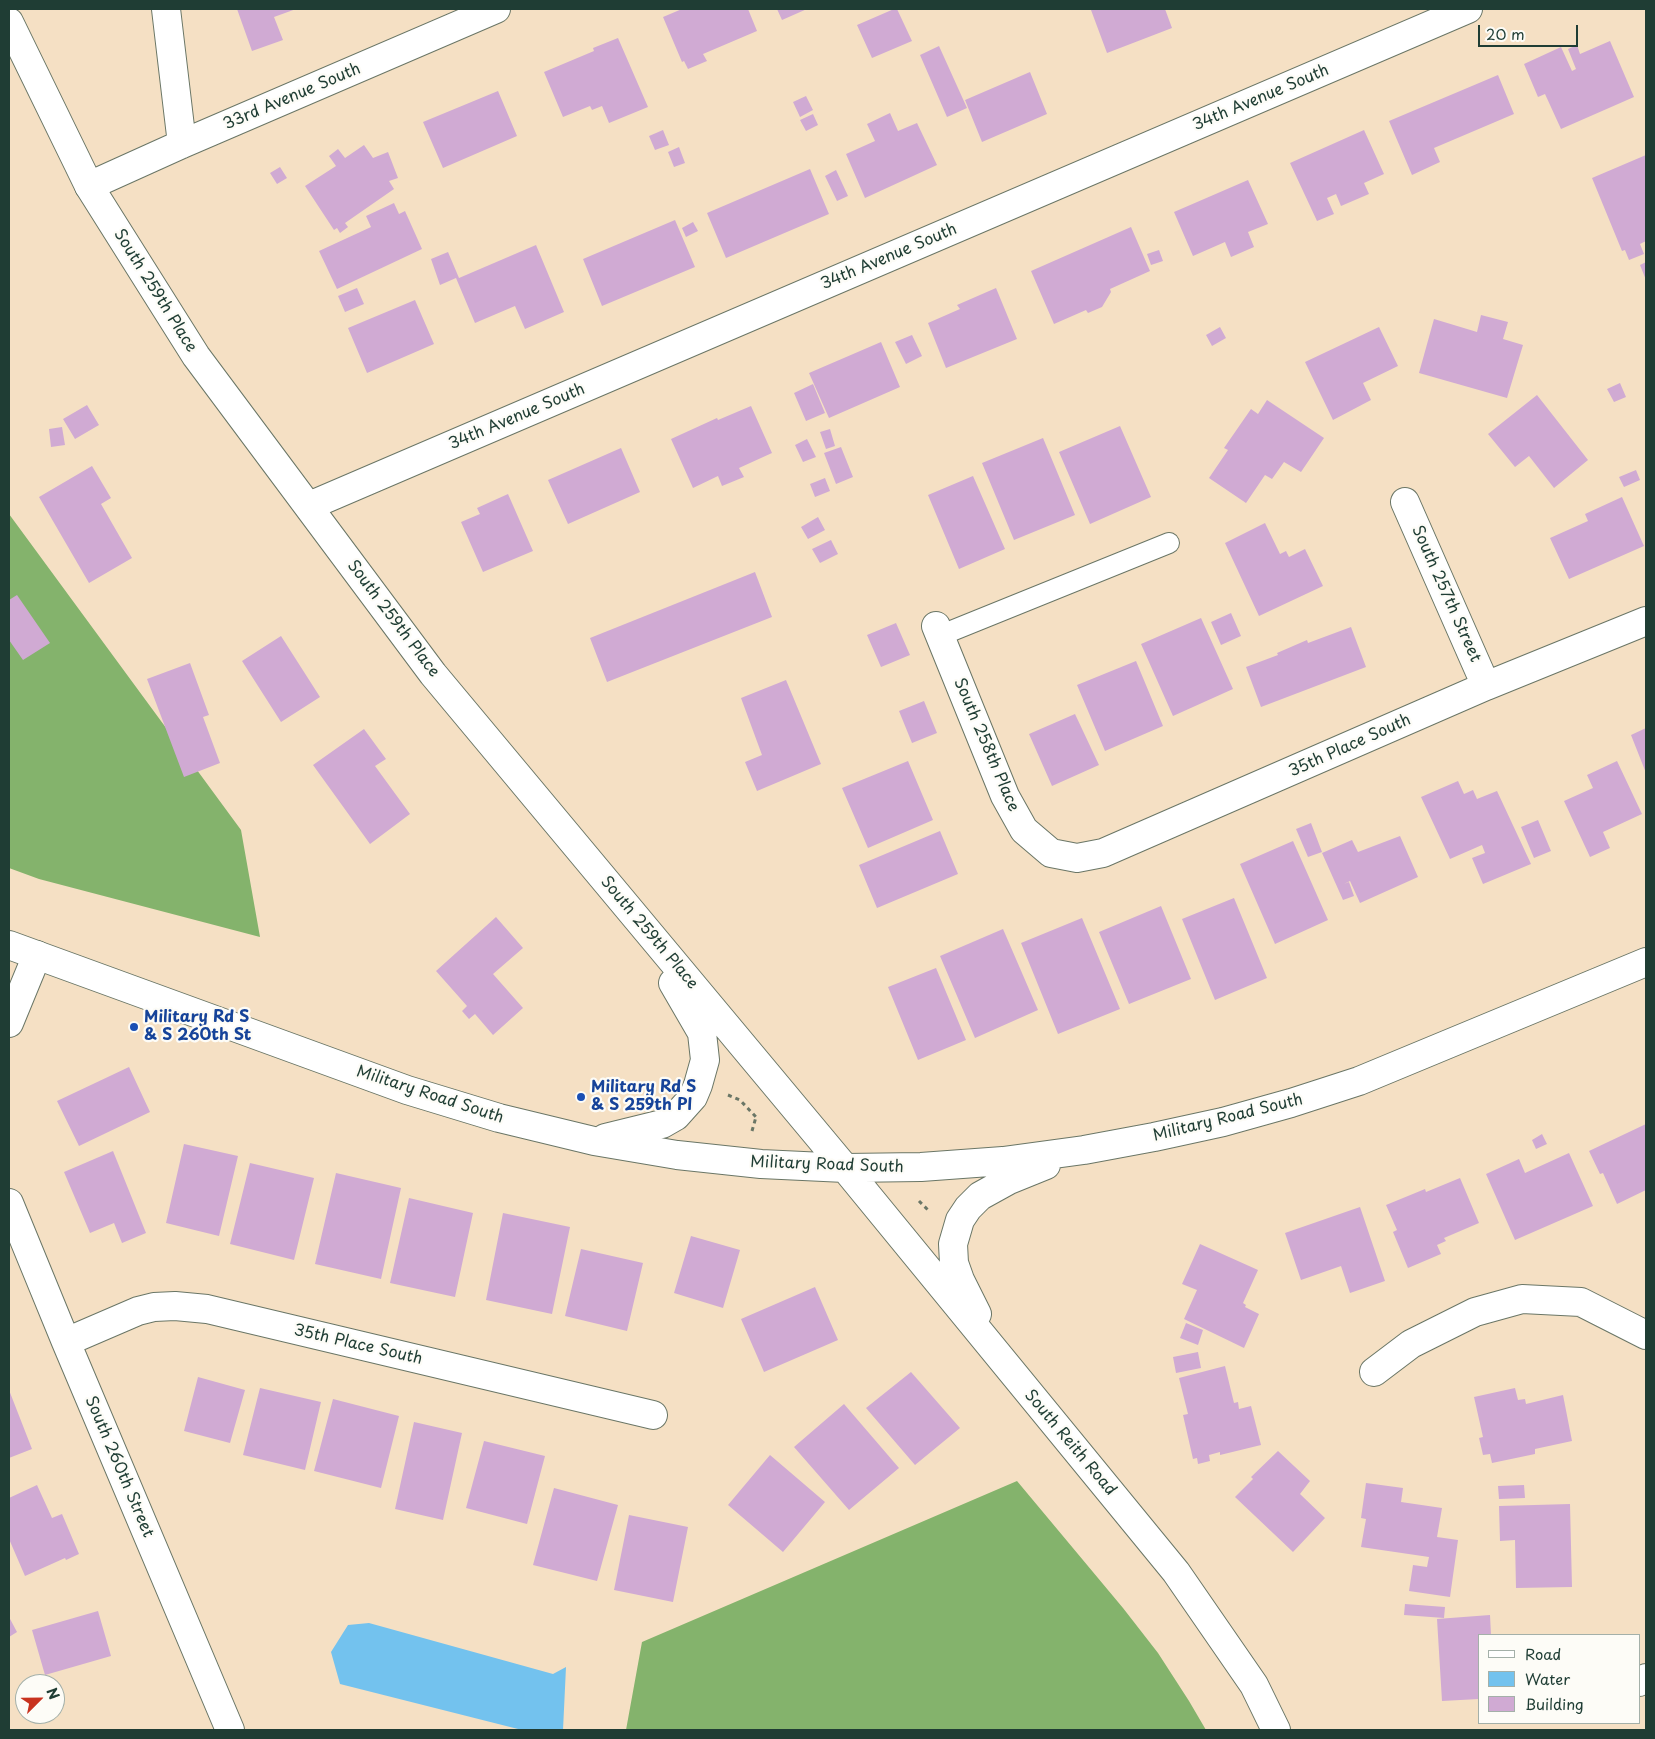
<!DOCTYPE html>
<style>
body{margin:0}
#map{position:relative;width:1655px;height:1739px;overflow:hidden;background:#f5e0c4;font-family:"Playpen Sans",sans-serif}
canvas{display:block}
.frame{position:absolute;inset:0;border:10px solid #1f3d34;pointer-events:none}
.legend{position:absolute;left:1478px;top:1634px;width:162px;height:90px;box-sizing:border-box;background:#fdfcf7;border:1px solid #a4b0a9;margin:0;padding:6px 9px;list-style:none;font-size:15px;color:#1f3d34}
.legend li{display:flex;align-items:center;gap:10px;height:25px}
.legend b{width:25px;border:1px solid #a4b0a9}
.north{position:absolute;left:15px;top:1674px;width:50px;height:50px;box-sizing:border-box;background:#fdfcf7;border:1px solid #a4b0a9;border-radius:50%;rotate:67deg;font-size:14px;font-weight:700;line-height:20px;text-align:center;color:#1f3d34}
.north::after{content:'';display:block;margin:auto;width:18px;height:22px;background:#c8321e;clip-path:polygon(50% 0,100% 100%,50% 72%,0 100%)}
.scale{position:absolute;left:1478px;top:25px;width:100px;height:22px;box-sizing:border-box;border:2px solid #1f3d34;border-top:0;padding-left:6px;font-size:15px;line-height:18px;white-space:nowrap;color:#1f3d34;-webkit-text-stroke:4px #fdfcf7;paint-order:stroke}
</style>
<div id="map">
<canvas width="1655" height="1739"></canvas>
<div class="frame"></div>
<ul class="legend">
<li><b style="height:6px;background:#fff"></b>Road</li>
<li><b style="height:14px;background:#73c2ee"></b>Water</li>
<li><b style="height:14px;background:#d0aad3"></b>Building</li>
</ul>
<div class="north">N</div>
<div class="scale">20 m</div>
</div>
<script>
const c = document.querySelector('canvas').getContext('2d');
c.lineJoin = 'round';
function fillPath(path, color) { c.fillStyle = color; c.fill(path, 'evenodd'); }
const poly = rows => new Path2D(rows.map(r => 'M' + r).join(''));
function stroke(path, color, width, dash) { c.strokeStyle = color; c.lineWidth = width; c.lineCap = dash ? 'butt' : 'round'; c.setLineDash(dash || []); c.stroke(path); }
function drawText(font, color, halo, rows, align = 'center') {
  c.font = font + ' "Playpen Sans",sans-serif'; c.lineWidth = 4.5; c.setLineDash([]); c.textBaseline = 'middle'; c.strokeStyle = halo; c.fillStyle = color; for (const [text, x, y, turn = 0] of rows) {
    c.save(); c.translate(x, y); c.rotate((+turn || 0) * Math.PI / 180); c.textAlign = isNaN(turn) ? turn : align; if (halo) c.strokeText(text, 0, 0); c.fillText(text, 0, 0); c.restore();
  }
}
fillPath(poly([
 [9,514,241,830,260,937,39,879,9,868],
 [1017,1481,1123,1608,1158,1653,1189,1701,1206,1730,626,1730,642,1642]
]), '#84b36c');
fillPath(poly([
 [369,1623,553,1674,566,1667,563,1730,522,1730,340,1684,331,1652,348,1625]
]), '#73c2ee');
fillPath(poly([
 [237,9,296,9,274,17,283,40,252,51],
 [682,9,748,9,757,31,703,54,707,61,688,69,684,61,682,62,663,17],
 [777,9,807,9,782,20],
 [894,9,897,9,912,41,872,58,857,25],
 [1095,9,1165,9,1172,28,1107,53,1091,10],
 [618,38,648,107,609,123,602,106,592,110,590,106,563,117,544,72,594,51,593,48],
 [1610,41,1634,97,1561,129,1545,94,1538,97,1524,64,1561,47,1572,71,1576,69,1568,49,1577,45,1580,54],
 [939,46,967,108,947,117,920,55],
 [1030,72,1047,114,982,142,965,100],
 [1498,75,1514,114,1434,148,1440,162,1412,175,1389,121],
 [498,91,517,136,443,168,423,122],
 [806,96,813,110,800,117,793,102],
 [890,113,898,131,917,123,937,165,865,198,846,154,875,141,867,124],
 [813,114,818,125,806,131,800,120],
 [663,130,669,145,655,150,649,136],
 [1364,130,1384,174,1364,183,1369,194,1341,206,1336,194,1327,198,1334,214,1317,221,1290,163],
 [364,145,373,158,388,152,398,178,389,181,394,189,345,223,348,227,340,233,337,228,334,230,305,186,336,166,329,156,338,149,345,158],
 [679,147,685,163,674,167,668,152],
 [1646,155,1646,241,1640,244,1644,254,1629,260,1625,250,1622,251,1592,178],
 [280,167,287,178,277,184,270,173],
 [810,169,829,214,726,258,707,213],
 [836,170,848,196,837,201,825,176],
 [1248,180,1268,224,1248,232,1254,247,1231,257,1225,242,1193,256,1174,212],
 [394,203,399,214,405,211,422,249,337,289,319,251,371,227,366,216],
 [675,220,695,267,602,306,583,259],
 [693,222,698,231,686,237,682,228],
 [1131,227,1150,271,1110,289,1111,292,1102,307,1088,313,1086,310,1054,324,1031,271],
 [536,245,564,312,525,329,515,306,475,323,456,278,440,285,431,259,448,252,459,278],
 [1159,250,1163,261,1151,265,1147,254],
 [1646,262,1646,280,1640,265],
 [357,288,364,304,345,312,338,296],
 [996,288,1017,339,946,368,928,323,960,309,957,305],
 [415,300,434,344,367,373,348,328],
 [1481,315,1508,322,1503,339,1523,345,1507,398,1419,373,1434,319,1477,332],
 [1220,327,1226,338,1212,346,1206,335],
 [1379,327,1398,366,1363,383,1371,400,1333,420,1305,362],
 [912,335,922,356,906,364,895,342],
 [881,342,900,387,829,418,809,373],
 [1620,383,1626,397,1614,402,1607,389],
 [813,384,825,413,806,421,794,393],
 [1537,395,1588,460,1554,488,1529,456,1515,467,1488,434],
 [1267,400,1324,438,1301,472,1284,462,1272,479,1265,475,1246,503,1209,478,1228,450,1224,448,1251,409,1258,414],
 [87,405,99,425,75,439,63,419],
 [751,406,772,453,739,468,744,477,722,486,718,476,693,488,671,439,717,418,718,420],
 [1120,426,1151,497,1090,524,1059,452],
 [62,427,65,445,51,447,49,429],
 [830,429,835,446,826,449,820,432],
 [1043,438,1075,515,1014,540,982,463],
 [807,439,816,457,803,462,795,445],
 [841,447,853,477,836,484,824,453],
 [621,448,640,492,568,524,548,480],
 [92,466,111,498,101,504,132,558,89,583,39,497],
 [1636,470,1640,480,1624,487,1619,477],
 [973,476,1005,549,959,569,928,495],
 [825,478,830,491,815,497,810,484],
 [508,494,533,551,483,572,461,522,480,514,477,508],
 [1622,497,1644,546,1569,579,1550,538,1588,521,1585,514],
 [818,517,825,530,808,539,801,527],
 [1265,523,1280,554,1286,551,1289,557,1305,549,1323,586,1259,616,1225,543],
 [831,540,838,554,820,563,812,549],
 [755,572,772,617,607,682,590,638],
 [17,595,50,643,23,660,9,640,9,600],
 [1231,613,1241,636,1221,645,1211,622],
 [1201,618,1233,689,1173,716,1141,644],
 [896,623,910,655,881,667,867,635],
 [1351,627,1366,667,1261,707,1246,667,1278,655,1277,653,1307,640,1308,643],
 [281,636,320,697,281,722,242,661],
 [1136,661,1163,726,1105,751,1077,685],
 [190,663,209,715,203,717,220,763,184,777,147,679],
 [786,680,821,764,757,791,745,762,762,755,741,698],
 [924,701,937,733,912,743,899,711],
 [1075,714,1099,765,1052,786,1029,734],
 [1646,728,1646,773,1631,735],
 [364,729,386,759,375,766,410,814,370,844,313,765],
 [908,761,933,820,868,848,842,788],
 [1617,761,1642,814,1603,832,1610,848,1590,857,1564,801,1593,788,1587,775],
 [1458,781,1464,794,1473,790,1477,799,1497,791,1531,864,1483,884,1472,858,1485,853,1482,845,1450,859,1421,797],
 [1538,820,1551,851,1534,858,1521,827],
 [1311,823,1322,852,1308,857,1296,829],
 [940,831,958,874,877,908,859,865],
 [1400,836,1418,877,1360,903,1350,881,1344,884,1349,882,1354,896,1343,900,1322,853,1352,840,1358,852],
 [1293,841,1328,920,1275,944,1240,864],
 [1234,898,1267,978,1215,1000,1182,919],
 [1161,906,1191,979,1129,1004,1099,932],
 [496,917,523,948,493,974,523,1008,493,1035,475,1014,469,1019,462,1011,467,1006,436,971],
 [1082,918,1120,1009,1058,1034,1021,943],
 [1003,929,1038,1010,975,1038,940,956],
 [936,968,966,1040,918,1060,888,987],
 [129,1067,150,1112,79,1146,57,1101],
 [1646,1124,1646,1190,1617,1204,1603,1173,1600,1174,1589,1151],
 [1542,1134,1547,1144,1536,1149,1532,1140],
 [184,1144,238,1156,219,1236,166,1223],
 [113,1151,146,1233,122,1243,114,1223,90,1233,64,1172],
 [1569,1153,1593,1206,1515,1240,1486,1174,1519,1159,1525,1173],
 [250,1163,314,1178,294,1260,230,1244],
 [336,1173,401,1188,381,1279,315,1264],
 [1460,1178,1479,1223,1444,1238,1446,1241,1437,1245,1441,1254,1408,1268,1393,1232,1397,1230,1386,1205,1425,1189,1426,1192],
 [409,1198,473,1213,455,1297,390,1283],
 [1360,1207,1385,1281,1350,1293,1341,1266,1301,1280,1285,1233],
 [503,1213,570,1227,552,1314,486,1300],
 [691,1236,740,1250,723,1308,674,1293],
 [1200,1244,1258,1270,1243,1303,1246,1305,1245,1307,1259,1314,1244,1348,1184,1319,1197,1290,1182,1284],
 [581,1249,643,1263,627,1331,565,1316],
 [815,1287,838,1340,764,1372,741,1319],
 [1186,1323,1203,1330,1198,1345,1180,1338],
 [1198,1352,1201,1368,1176,1373,1173,1357],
 [1225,1366,1234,1403,1238,1402,1239,1409,1251,1406,1261,1445,1220,1455,1220,1452,1209,1455,1210,1461,1198,1464,1197,1458,1193,1459,1183,1415,1188,1414,1179,1378],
 [911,1372,960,1428,915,1465,866,1408],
 [198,1377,245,1390,230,1443,184,1431],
 [260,1388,321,1402,305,1470,243,1455],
 [1515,1388,1518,1400,1525,1399,1526,1404,1563,1395,1572,1441,1535,1449,1535,1454,1492,1463,1490,1454,1483,1455,1479,1438,1483,1437,1474,1397],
 [9,1390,32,1449,9,1458],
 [333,1399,399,1416,381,1488,314,1471],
 [844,1404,899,1468,849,1510,794,1447],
 [414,1422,462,1433,443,1520,395,1509],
 [484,1441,545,1456,527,1524,466,1508],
 [1278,1451,1310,1481,1300,1494,1325,1518,1293,1552,1235,1497,1253,1479,1251,1477],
 [770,1455,825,1502,783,1552,728,1505],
 [1366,1483,1403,1488,1401,1502,1442,1508,1437,1537,1458,1540,1450,1597,1409,1591,1413,1565,1427,1567,1429,1557,1361,1547,1366,1519,1361,1518],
 [37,1485,52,1518,62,1514,79,1554,66,1560,65,1558,25,1576,9,1539,9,1498],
 [1524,1485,1525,1498,1499,1499,1498,1486],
 [554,1488,618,1505,597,1581,533,1565],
 [1570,1504,1572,1587,1516,1588,1515,1540,1500,1541,1499,1506],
 [629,1515,688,1527,673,1602,614,1590],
 [1405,1604,1445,1607,1444,1618,1404,1615],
 [98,1611,111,1656,45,1675,32,1630],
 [1490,1615,1491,1635,1479,1635,1479,1699,1442,1701,1437,1619],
 [9,1617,17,1632,9,1637]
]), '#d0aad3');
const lane = poly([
 [939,636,1169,543]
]);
const street = poly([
 [166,9,182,144],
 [89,186,182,144,496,9],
 [1405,502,1486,686],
 [309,506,1468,9],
 [936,626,1005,796,1024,830,1051,853,1077,858,1103,853,1486,686,1646,621],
 [9,1023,37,955],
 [9,1203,66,1342,230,1730],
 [66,1342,138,1311,154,1307,175,1306,207,1309,653,1415],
 [1374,1372,1411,1344,1475,1312,1522,1299,1581,1302,1646,1335],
 [1639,1682,1646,1678]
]);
const secondary = poly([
 [9,22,89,186,196,356,433,674,845,1168,1176,1572,1254,1685,1276,1730],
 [9,945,407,1090,499,1118,594,1141,677,1155,761,1164,845,1168,921,1167,1003,1161,1084,1150,1154,1137,1223,1122,1291,1103,1359,1081,1646,962],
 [605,1138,662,1124,676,1116,693,1097,698,1085,705,1060,702,1033,673,983],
 [977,1314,960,1280,954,1263,953,1244,960,1220,968,1208,980,1196,1009,1180,1046,1165]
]);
stroke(lane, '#6a7666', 22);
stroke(street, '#6a7666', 30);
stroke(secondary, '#6a7666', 30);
stroke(poly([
 [728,1095,740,1100,756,1117],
 [752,1131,756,1117],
 [919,1201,929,1211]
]), '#6a7666', 3, [4, 4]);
stroke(lane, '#fff', 20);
stroke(street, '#fff', 28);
stroke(secondary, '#fff', 28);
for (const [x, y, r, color] of [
 [134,1027,5,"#1a4fb4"],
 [581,1097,5,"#1a4fb4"]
]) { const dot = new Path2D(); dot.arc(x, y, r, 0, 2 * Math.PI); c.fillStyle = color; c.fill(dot); stroke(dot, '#fdfcf7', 2); }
drawText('16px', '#1f3d34', '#fdfcf7', [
 ["33rd Avenue South",292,97,-23],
 ["34th Avenue South",1261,98,-23],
 ["34th Avenue South",889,257,-23],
 ["South 259th Place",155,291,58],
 ["34th Avenue South",517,417,-23],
 ["South 257th Street",1446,594,66],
 ["South 259th Place",393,619,53],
 ["South 258th Place",986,745,67],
 ["35th Place South",1350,746,-24],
 ["South 259th Place",649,933,50],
 ["Military Road South",430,1095,18],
 ["Military Road South",1228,1118,-14],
 ["Military Road South",827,1165,2],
 ["35th Place South",358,1345,13],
 ["South Reith Road",1070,1443,50],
 ["South 260th Street",119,1467,67]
]);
drawText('bold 16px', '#164399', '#fdfcf7', [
 ["Military Rd S",144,1018],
 ["& S 260th St",144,1036],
 ["Military Rd S",591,1088],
 ["& S 259th Pl",591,1106]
], 'left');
</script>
